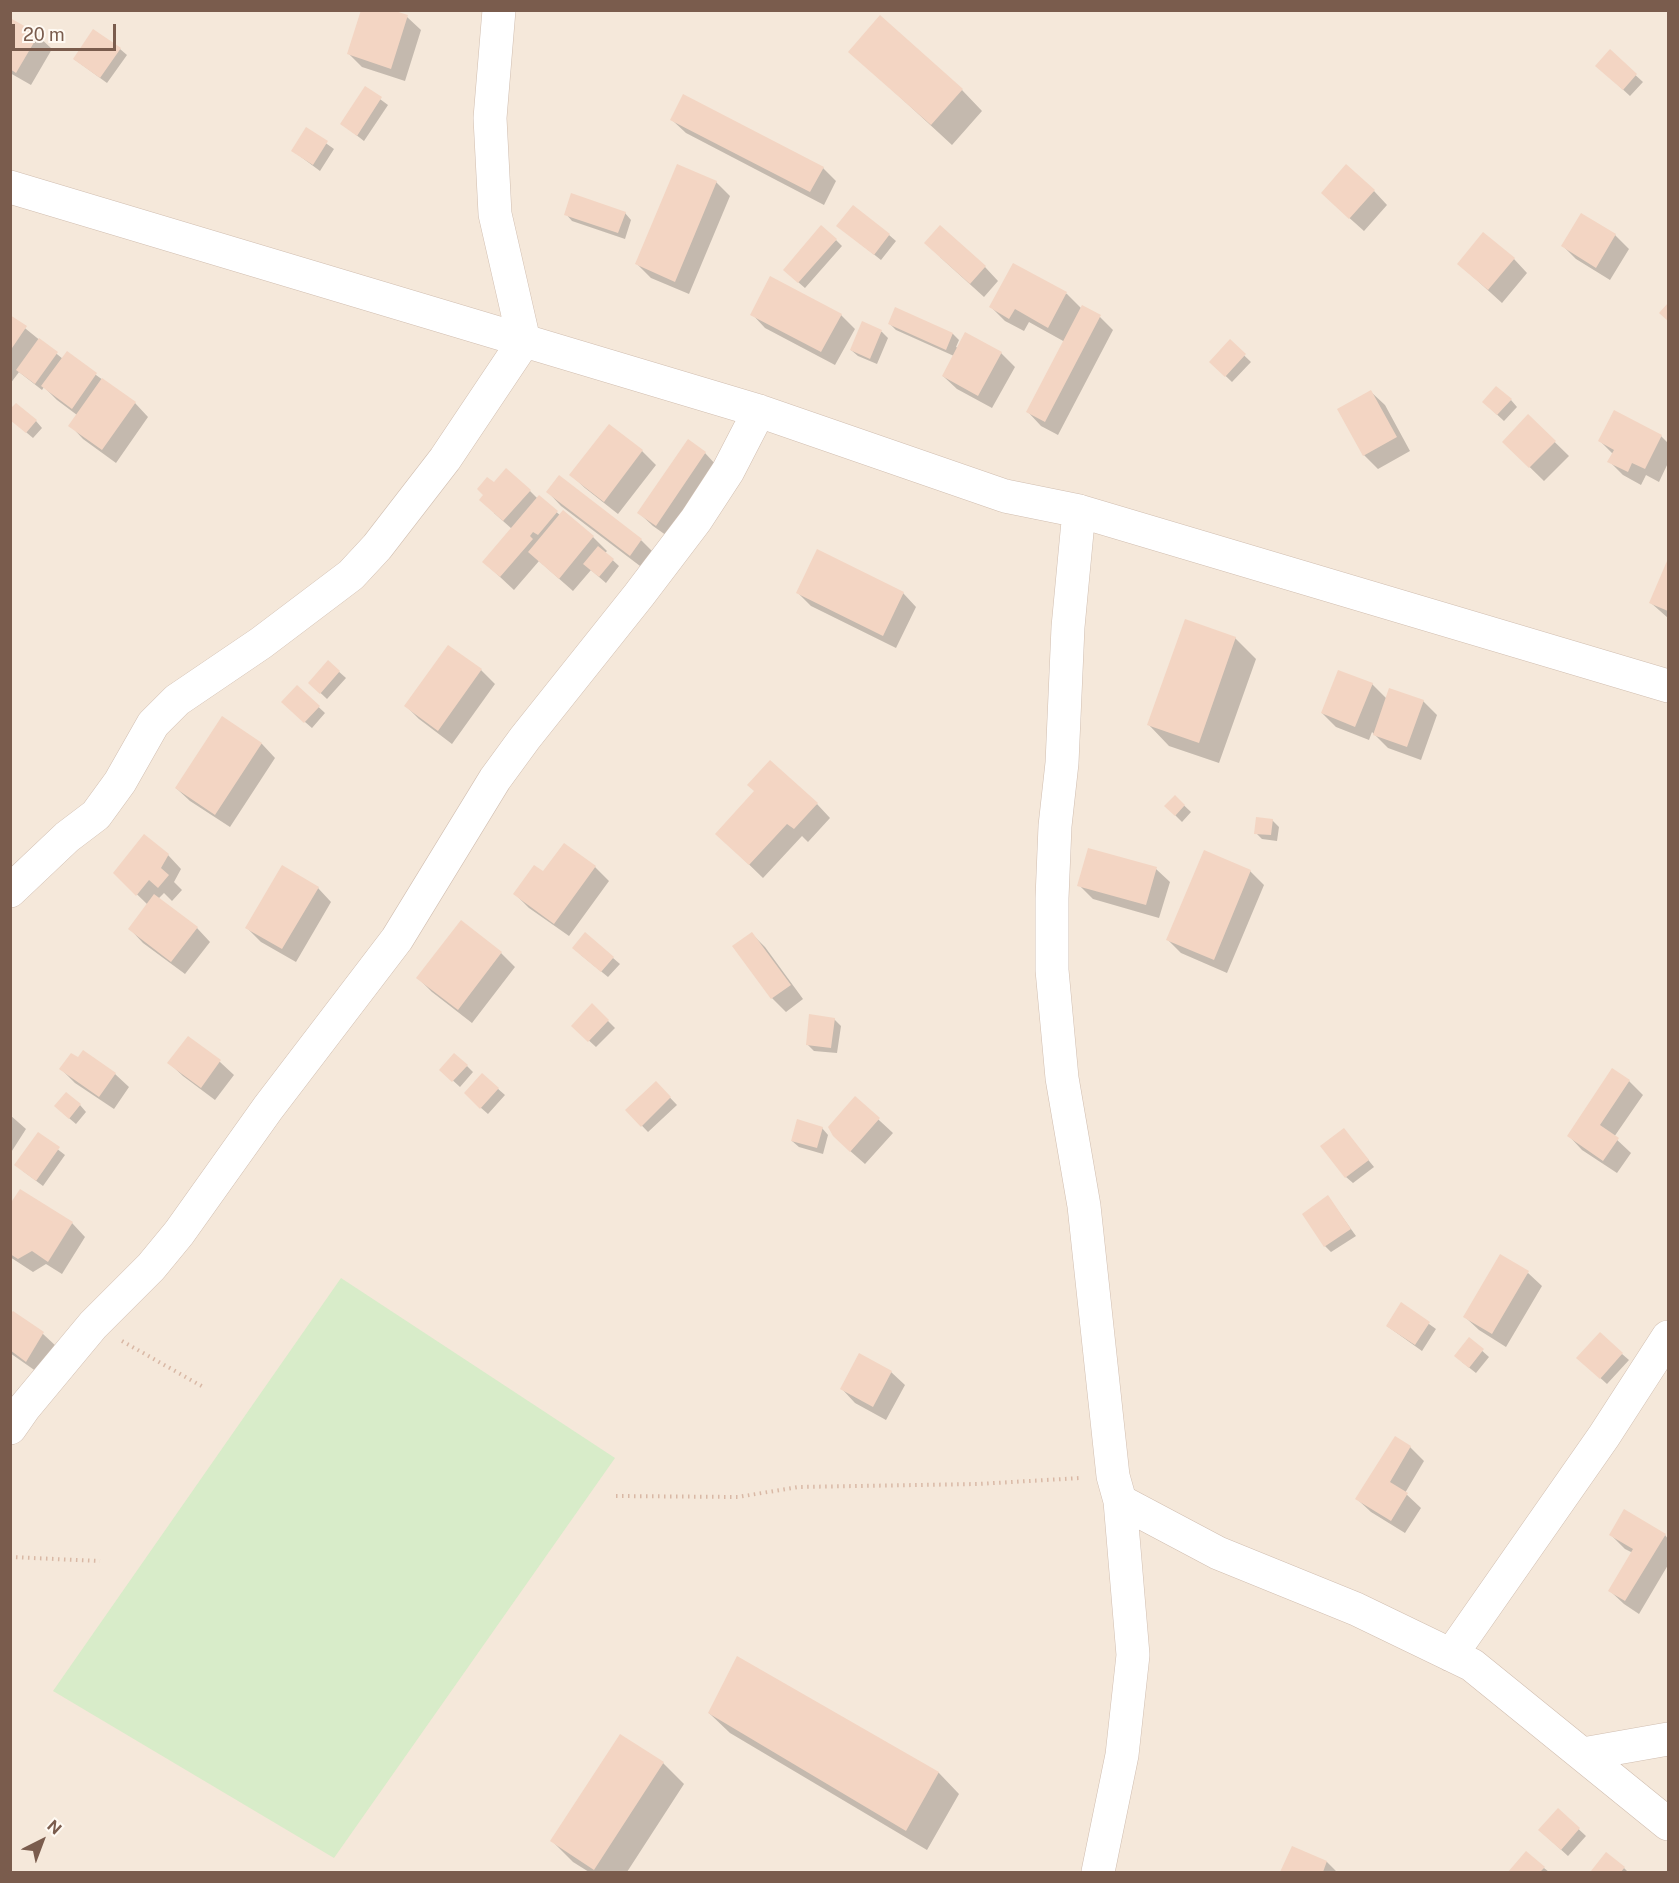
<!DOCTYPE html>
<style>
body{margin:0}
#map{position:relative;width:1679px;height:1883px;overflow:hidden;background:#fdf6ec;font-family:"Public Sans",sans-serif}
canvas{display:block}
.frame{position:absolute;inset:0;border:12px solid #7a5c4d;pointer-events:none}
.north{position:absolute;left:12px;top:1811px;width:60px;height:60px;-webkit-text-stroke:4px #fffaf3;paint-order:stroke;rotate:42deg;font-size:16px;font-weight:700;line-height:24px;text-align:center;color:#7a5c4d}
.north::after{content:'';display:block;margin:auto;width:21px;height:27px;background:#7a5c4d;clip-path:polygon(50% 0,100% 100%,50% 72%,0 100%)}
.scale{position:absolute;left:12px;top:24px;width:104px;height:27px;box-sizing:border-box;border:3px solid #7a5c4d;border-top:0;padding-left:8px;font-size:18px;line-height:21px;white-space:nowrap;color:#7a5c4d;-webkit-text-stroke:4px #fffaf3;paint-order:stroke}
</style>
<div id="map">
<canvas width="1679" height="1883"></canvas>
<div class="frame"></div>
<div class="north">N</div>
<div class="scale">20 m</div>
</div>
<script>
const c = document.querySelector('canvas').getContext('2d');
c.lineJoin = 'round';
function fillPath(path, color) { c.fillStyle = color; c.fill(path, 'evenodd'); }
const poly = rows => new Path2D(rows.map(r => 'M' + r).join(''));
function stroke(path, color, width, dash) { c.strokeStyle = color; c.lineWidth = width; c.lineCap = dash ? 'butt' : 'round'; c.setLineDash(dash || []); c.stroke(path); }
fillPath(poly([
 [11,11,1668,11,1668,1872,11,1872]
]), '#f5e8da');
fillPath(poly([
 [341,1278,615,1458,334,1858,53,1691]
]), '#d8ecc9');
fillPath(poly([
 [407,17,421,30,405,81,362,67,349,54],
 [10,19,38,36,52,49,31,85,10,73],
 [120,49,127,55,107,83,74,59],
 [850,51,962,90,982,111,952,145],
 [1610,52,1643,82,1630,96,1604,72],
 [365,88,388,105,364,141,342,124],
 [672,120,823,168,836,181,824,205,686,133],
 [306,129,334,149,320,171,293,151],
 [716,182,730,196,689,294,651,278,637,264],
 [1374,191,1387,205,1364,231,1336,206],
 [625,213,631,220,625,239,572,221,566,214],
 [838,226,889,235,896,241,881,260],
 [1615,235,1629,249,1610,280,1576,259,1563,246],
 [836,240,842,246,805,288,791,276],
 [940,257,985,267,998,281,984,297],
 [1514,259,1527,273,1502,303,1459,264],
 [1014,265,1067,294,1082,309,1100,317,1113,330,1058,435,1041,426,1028,412,1065,342,1029,322,1024,331,1005,321,991,307],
 [752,314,841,315,855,329,835,365,765,328],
 [10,316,63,359,67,354,96,375,135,403,148,417,116,463,83,439,70,425,77,415,57,400,44,387,42,390,19,372,10,384],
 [863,323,882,332,888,338,877,364,858,356,851,350],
 [890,324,953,334,959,340,956,347,958,348,1001,353,1015,367,992,408,957,389,943,376,954,356,896,330],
 [1230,342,1251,362,1232,382,1211,362],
 [1371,392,1385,405,1410,451,1378,469,1364,455],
 [1511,400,1517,407,1504,421,1490,408],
 [1615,412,1661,436,1668,443,1668,463,1659,482,1646,475,1641,485,1623,475,1609,461,1613,454,1600,441],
 [1528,416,1569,456,1544,481,1504,442],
 [36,421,42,428,33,438,14,422],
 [609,426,642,451,656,465,618,514,585,488,571,475],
 [705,453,718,467,670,538,653,526,639,513],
 [559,477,642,541,655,554,644,569,561,506,548,492],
 [494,484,530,491,538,499,539,497,561,516,593,537,607,551,605,553,619,566,606,583,591,570,573,591,539,561,514,590,484,562,512,529,494,513],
 [1668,563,1668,618,1651,603],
 [797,592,903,593,916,607,896,648,811,606],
 [1235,638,1256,659,1219,763,1169,746,1149,725],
 [449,647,481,670,495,684,452,744,419,719,406,706],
 [328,662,346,678,327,699,310,683],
 [1372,684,1387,699,1423,701,1437,715,1421,760,1388,748,1372,732,1369,740,1336,727,1322,713],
 [297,687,325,713,312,728,290,709],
 [222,718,262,744,275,758,230,827,190,801,176,788],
 [1175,797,1191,812,1182,822,1166,806],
 [817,804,830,818,808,842,802,836,763,878,731,847],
 [1272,820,1279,827,1277,841,1262,839,1256,833],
 [564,845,595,867,609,881,569,936,529,908,515,894,543,873],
 [168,855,181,869,174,882,182,890,172,901,164,893,158,899,197,928,210,942,185,974,143,943,130,929,148,905,115,873],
 [1156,869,1170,882,1159,918,1093,899,1079,885],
 [1250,871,1264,885,1227,973,1181,953,1168,940],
 [318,888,331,902,296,962,261,942,247,928],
 [752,934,765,947,803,999,786,1012,772,998],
 [501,953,515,967,472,1023,432,992,418,978],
 [581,955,613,958,620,964,608,977],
 [592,1005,615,1028,596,1047,573,1026],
 [834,1019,841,1026,837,1053,814,1051,807,1044],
 [188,1038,220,1062,234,1075,215,1100,183,1076,169,1063],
 [467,1066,473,1072,460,1087,448,1076],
 [61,1069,115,1074,129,1087,114,1109,75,1083],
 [1613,1070,1629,1081,1643,1095,1614,1137,1631,1153,1617,1173,1582,1150,1569,1136],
 [482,1075,505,1095,488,1114,472,1100],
 [656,1083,677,1105,648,1132,627,1110],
 [855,1098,893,1133,865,1164,849,1150],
 [80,1105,86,1112,76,1124,63,1113],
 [10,1115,26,1129,10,1154],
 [822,1128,828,1135,823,1154,799,1147,792,1141],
 [1344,1130,1374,1167,1353,1183,1346,1177],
 [38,1134,65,1155,43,1186,23,1171],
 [1328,1197,1356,1236,1331,1252,1325,1246],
 [10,1206,72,1223,85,1237,62,1274,46,1264,33,1272,10,1257],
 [1528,1273,1542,1286,1506,1347,1479,1330,1465,1317],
 [1401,1304,1436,1329,1422,1351,1387,1326],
 [13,1313,43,1334,57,1347,40,1374,10,1353,10,1316],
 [1469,1339,1489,1357,1476,1373,1462,1362],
 [1622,1354,1629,1360,1607,1384,1585,1364],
 [891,1372,905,1385,886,1420,855,1403,842,1389],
 [1395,1438,1410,1447,1424,1461,1405,1493,1421,1508,1405,1533,1371,1512,1357,1499],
 [1611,1535,1665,1535,1668,1539,1668,1565,1639,1614,1624,1604,1610,1591,1633,1553,1625,1549],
 [738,1658,939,1773,959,1794,927,1850,730,1733,709,1713],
 [663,1763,684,1784,627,1872,589,1872,573,1862,552,1841],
 [1558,1810,1586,1836,1568,1856,1547,1837],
 [1293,1848,1327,1862,1337,1872,1282,1872],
 [1526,1853,1544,1868,1549,1872,1510,1872],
 [1606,1854,1624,1868,1628,1872,1595,1872,1593,1871]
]), '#0003');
fillPath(poly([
 [361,10,392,10,408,15,391,69,347,54],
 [880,15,963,89,931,125,848,52],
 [10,18,39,34,16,73,10,69],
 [93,29,121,48,100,78,73,59],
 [1610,49,1637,74,1623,90,1595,66],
 [365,86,382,97,357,136,340,124],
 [683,94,824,167,810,192,670,120],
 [306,127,328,141,313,165,291,151],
 [677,164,717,181,675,282,635,264],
 [1346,164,1375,190,1349,219,1321,193],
 [571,193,626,212,618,233,564,215],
 [853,205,890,234,874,255,836,226],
 [1581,213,1616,234,1596,268,1561,246],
 [821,225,837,239,798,283,783,270],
 [940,225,986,266,970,284,924,243],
 [1483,232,1515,258,1488,290,1457,264],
 [1013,263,1067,292,1048,328,1015,309,1009,319,989,307],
 [770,276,842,314,821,352,750,315],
 [1668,303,1668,321,1659,313],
 [1082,305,1101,315,1045,422,1026,412],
 [895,307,953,333,946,350,888,324],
 [10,315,27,326,10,351],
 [862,321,882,330,870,359,850,350],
 [965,332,1002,352,978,396,942,376],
 [39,338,58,352,35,384,16,370],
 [1230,339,1246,354,1225,377,1209,362],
 [67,351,97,373,72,409,41,386],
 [102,378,136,402,102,450,68,426],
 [1496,386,1512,399,1497,415,1482,402],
 [1371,390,1397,437,1363,456,1337,409],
 [16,403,37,420,26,433,10,420,10,409],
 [1614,410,1662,435,1645,469,1632,463,1628,472,1607,462,1614,450,1598,441],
 [1528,414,1556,441,1529,468,1502,442],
 [609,424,643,450,604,502,569,475],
 [688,439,706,452,656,526,637,513],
 [506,468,531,490,503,521,479,500,483,495,477,489,487,477,494,482],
 [559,475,642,539,630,556,546,492],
 [539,495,558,511,538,535,533,532,530,536,533,539,500,577,482,562],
 [563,510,594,536,559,579,528,552],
 [598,546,614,559,599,577,583,564],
 [817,549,904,592,883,636,796,593],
 [1667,561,1668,561,1668,611,1649,603],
 [1185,619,1236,637,1199,743,1147,725],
 [448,645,482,669,438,731,404,706],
 [328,660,340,671,320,694,308,683],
 [1338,670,1373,683,1355,727,1321,713],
 [297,685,320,706,304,723,281,702],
 [1389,688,1424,700,1407,747,1373,735],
 [222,716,262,743,215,815,175,788],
 [770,760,818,803,794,829,787,824,749,865,715,834,754,791,747,785],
 [1175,795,1185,805,1175,816,1164,806],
 [1256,817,1273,819,1271,835,1254,834],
 [144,834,169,854,161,868,169,875,158,888,149,880,136,896,113,873],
 [564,843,596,866,554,924,513,894,534,865,543,871],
 [1088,848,1157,867,1146,905,1077,886],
 [1204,850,1251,870,1214,960,1166,940],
 [282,865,319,887,282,949,245,928],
 [154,894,198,927,171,962,128,929],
 [461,920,502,952,458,1010,416,978],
 [585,932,614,957,601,972,572,948],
 [752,932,791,985,771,999,732,946],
 [592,1003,609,1020,588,1042,571,1026],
 [809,1014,835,1018,831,1048,806,1045],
 [188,1036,221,1060,201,1088,167,1063],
 [83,1050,116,1073,99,1097,59,1069,71,1053,78,1057],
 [454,1053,468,1065,452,1082,439,1070],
 [1612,1068,1630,1080,1600,1125,1619,1138,1603,1161,1567,1136],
 [482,1073,499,1088,480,1109,464,1093],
 [656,1081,671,1097,641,1127,625,1110],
 [66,1092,81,1104,69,1119,54,1106],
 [855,1096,880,1118,850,1152,833,1136,828,1127],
 [797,1119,823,1127,817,1148,791,1141],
 [1344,1128,1369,1160,1345,1178,1320,1146],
 [38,1132,60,1147,36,1181,14,1165],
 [20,1189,73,1222,48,1262,32,1251,18,1259,10,1254,10,1204],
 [1328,1195,1351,1229,1324,1247,1302,1214],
 [1500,1254,1529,1271,1492,1334,1463,1317],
 [1401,1302,1430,1322,1415,1345,1386,1326],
 [13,1311,44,1332,26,1362,10,1350,10,1314],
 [1600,1332,1623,1353,1600,1379,1576,1358],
 [1469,1337,1484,1349,1469,1368,1454,1356],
 [859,1353,892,1371,873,1407,840,1389],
 [1395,1436,1411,1446,1390,1482,1408,1493,1391,1521,1355,1499],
 [1624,1509,1666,1534,1625,1601,1608,1591,1633,1549,1609,1535],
 [737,1656,939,1772,906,1831,708,1713],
 [620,1734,664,1762,594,1870,550,1841],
 [1558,1808,1580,1828,1561,1850,1538,1830],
 [1292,1846,1327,1861,1323,1872,1280,1872],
 [1526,1851,1545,1867,1540,1872,1508,1872],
 [1606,1852,1625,1867,1621,1872,1591,1871]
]), '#f3d5c3');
const minor = poly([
 [10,187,759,411,1005,496,1079,511,1668,686],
 [1079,511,1068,627,1062,763,1055,826,1052,898,1052,970,1062,1078,1084,1206,1113,1476,1120,1501,1133,1655,1122,1755,1098,1872],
 [10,891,67,837,96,815,120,782,153,724,177,700,261,643,351,575,377,547,445,459,524,341,495,214,490,118,499,10],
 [10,1428,24,1408,93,1325,151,1267,179,1233,268,1108,397,939,495,779,525,738,639,595,696,520,728,471,759,411],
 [1120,1501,1218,1553,1356,1609,1472,1665,1668,1824],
 [1451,1655,1604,1436,1668,1337],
 [1583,1754,1668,1739]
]);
stroke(minor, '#d1beb0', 34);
stroke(poly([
 [122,1341,205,1388],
 [616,1496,738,1497,798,1487,978,1484,1080,1478],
 [10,1557,100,1561]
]), '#d9b8a5', 4, [1.5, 4.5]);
stroke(minor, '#fff', 33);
</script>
